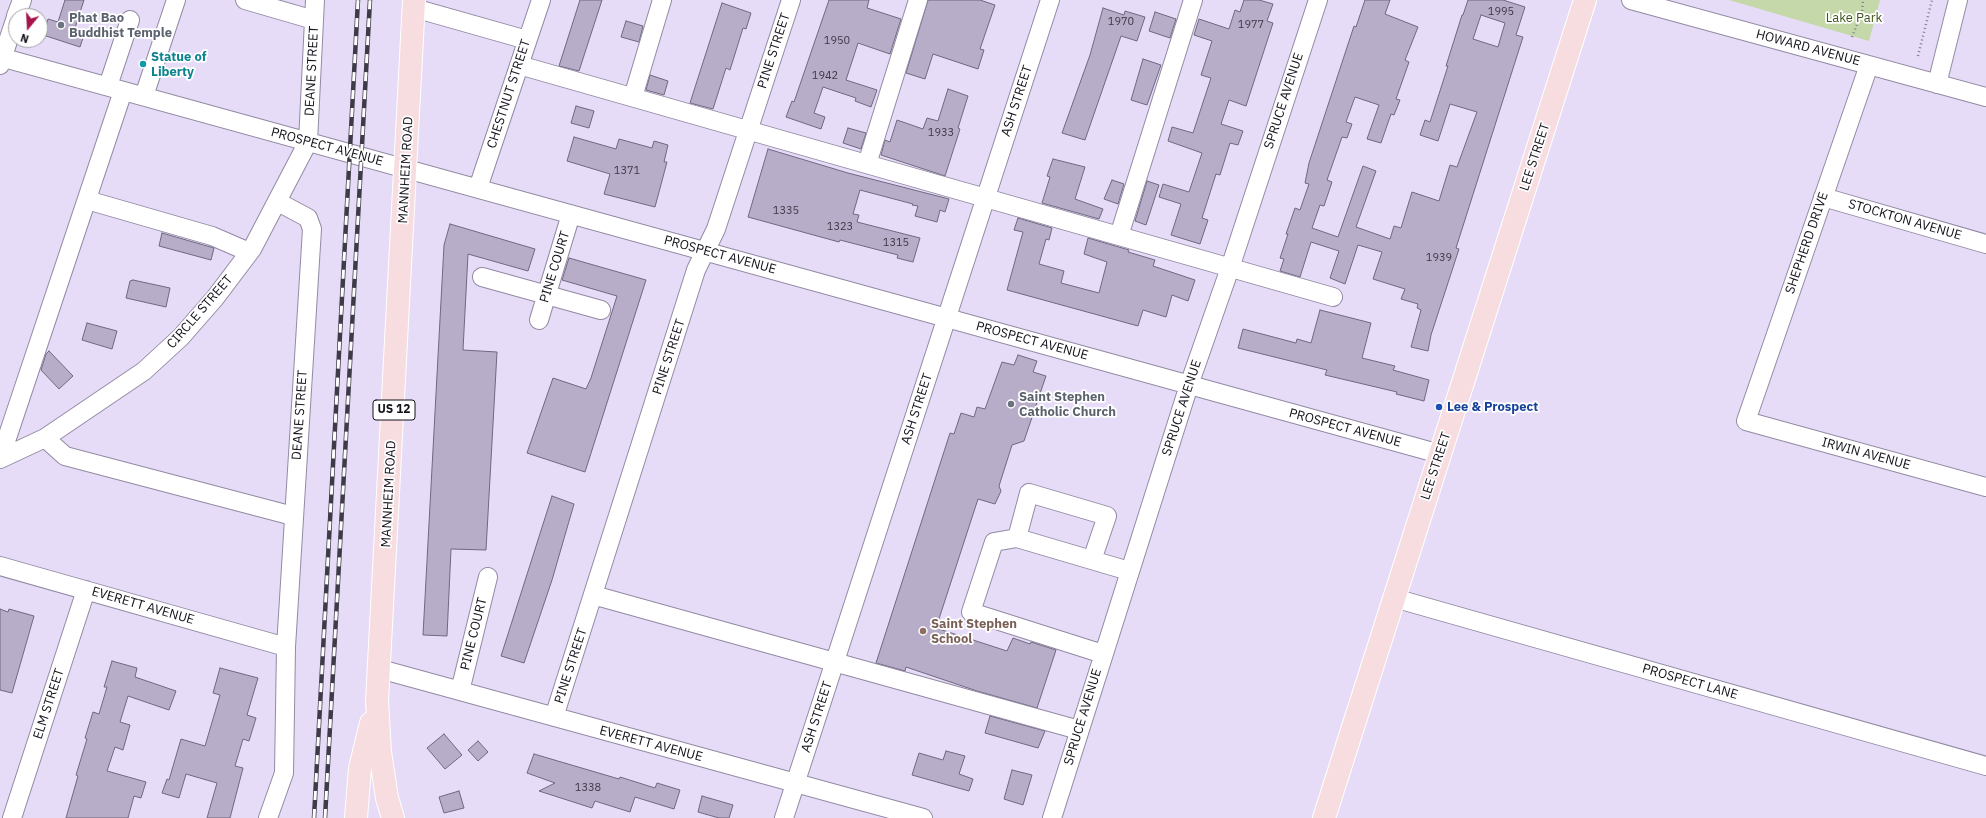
<!DOCTYPE html>
<style>
body{margin:0}
#map{position:relative;width:1986px;height:818px;overflow:hidden;background:#e6dcf8;font-family:"IBM Plex Sans",sans-serif}
canvas{display:block}
.north{position:absolute;left:8px;top:8px;width:40px;height:40px;box-sizing:border-box;background:#fff;border:1px solid #a1a0a3;border-radius:50%;rotate:198deg;font-size:11px;font-weight:700;line-height:16px;text-align:center;color:#14111a}
.north::after{content:'';display:block;margin:auto;width:14px;height:18px;background:#a7144d;clip-path:polygon(50% 0,100% 100%,50% 72%,0 100%)}
</style>
<div id="map">
<canvas width="1986" height="818"></canvas>
<div class="north">N</div>
</div>
<script>
const c = document.querySelector('canvas').getContext('2d');
c.lineJoin = 'round';
function fillPath(path, color) { c.fillStyle = color; c.fill(path, 'evenodd'); }
const poly = rows => new Path2D(rows.map(r => 'M' + r).join(''));
function stroke(path, color, width, dash) { c.strokeStyle = color; c.lineWidth = width; c.lineCap = dash ? 'butt' : 'round'; c.setLineDash(dash || []); c.stroke(path); }
function drawText(font, color, halo, rows, align = 'center') {
  c.font = font + ' "IBM Plex Sans",sans-serif'; c.lineWidth = 3.5; c.setLineDash([]); c.textBaseline = 'middle'; c.strokeStyle = halo; c.fillStyle = color; for (const [text, x, y, turn = 0] of rows) {
    c.save(); c.translate(x, y); c.rotate((+turn || 0) * Math.PI / 180); c.textAlign = isNaN(turn) ? turn : align; if (halo) c.strokeText(text, 0, 0); c.fillText(text, 0, 0); c.restore();
  }
}
fillPath(poly([
 [1729,0,1880,0,1869,41]
]), '#c4d8aa');
const building = poly([
 [65,0,84,0,75,28,85,32,80,47,43,35,48,19,58,22,65,0],
 [580,0,602,0,579,71,559,66,580,0],
 [829,0,869,0,867,8,901,19,890,54,858,43,846,80,877,90,871,107,855,101,856,98,823,87,814,113,825,117,821,129,786,117,792,101,794,102,829,0],
 [928,0,980,0,995,5,980,49,984,50,978,69,933,54,925,79,906,73,928,0],
 [1244,0,1259,0,1273,4,1267,21,1273,23,1246,106,1229,100,1221,124,1243,131,1238,145,1230,143,1220,175,1216,174,1202,218,1208,220,1200,244,1171,235,1181,204,1159,197,1163,184,1189,192,1202,153,1168,141,1172,127,1193,133,1211,78,1201,75,1212,41,1194,35,1199,19,1229,29,1235,10,1240,12,1244,0],
 [1365,0,1390,0,1385,14,1418,27,1405,60,1409,62,1396,99,1400,100,1394,115,1391,114,1381,143,1367,139,1379,105,1355,97,1346,122,1352,124,1347,138,1342,137,1327,180,1332,182,1324,206,1320,205,1312,228,1338,237,1363,166,1376,171,1356,227,1390,239,1394,226,1401,228,1412,192,1439,201,1450,165,1457,167,1477,112,1450,104,1438,141,1420,135,1425,120,1430,122,1448,66,1446,66,1462,15,1463,15,1468,0,1503,0,1525,7,1516,35,1523,37,1456,248,1459,249,1431,335,1428,351,1411,347,1421,310,1417,308,1418,304,1401,299,1405,289,1373,279,1382,252,1358,245,1345,284,1330,278,1339,251,1311,242,1300,277,1280,271,1284,259,1280,258,1288,234,1286,234,1295,208,1300,210,1309,184,1305,183,1309,163,1354,26,1356,27,1365,0],
 [1481,15,1505,23,1498,47,1473,39,1481,15],
 [722,3,751,13,746,29,743,28,730,70,726,68,713,109,690,103,722,3],
 [1103,8,1124,15,1125,11,1145,17,1137,41,1121,36,1085,140,1062,133,1090,55,1103,8],
 [1155,12,1176,19,1170,38,1149,31,1155,12],
 [626,21,643,26,639,42,621,37,626,21],
 [1143,59,1161,65,1147,105,1131,100,1143,59],
 [650,75,668,81,664,95,646,90,650,75],
 [948,89,968,96,958,128,960,129,945,176,881,155,885,140,890,142,897,120,923,129,927,118,938,121,948,89],
 [576,106,594,111,589,128,571,123,576,106],
 [848,128,866,133,861,149,843,143,848,128],
 [574,137,616,149,619,139,652,148,654,141,668,145,664,162,667,162,655,207,604,194,610,174,567,161,574,137],
 [768,149,848,173,949,199,945,212,940,210,937,222,915,216,918,206,912,205,913,204,860,190,853,214,859,215,857,222,920,238,913,262,897,258,898,255,840,240,839,242,748,217,768,149],
 [1053,159,1085,167,1075,199,1103,209,1099,219,1042,203,1050,177,1047,176,1053,159],
 [1112,180,1124,184,1118,204,1104,199,1112,180],
 [1147,181,1159,185,1146,225,1135,221,1147,181],
 [1018,218,1052,228,1049,240,1046,239,1039,264,1064,271,1061,283,1099,293,1107,262,1084,254,1088,238,1129,250,1128,252,1155,260,1153,266,1195,280,1188,301,1172,295,1166,317,1143,310,1138,326,1007,290,1023,232,1014,230,1018,218],
 [450,224,535,249,528,271,468,254,463,350,497,352,486,550,451,549,447,636,423,635,444,245,450,224],
 [162,233,214,248,211,260,159,246,162,233],
 [569,258,646,280,585,472,527,453,553,378,586,389,591,378,617,296,562,280,569,258],
 [133,280,170,288,166,307,126,298,130,281,133,280],
 [1320,310,1371,323,1362,358,1395,366,1393,370,1429,380,1424,401,1396,394,1397,392,1325,375,1327,370,1238,348,1243,329,1296,343,1297,339,1311,343,1320,310],
 [87,323,117,331,112,349,82,340,87,323],
 [49,351,73,376,59,389,41,370,46,354,49,351],
 [1018,355,1037,361,1033,372,1046,376,1024,441,1012,445,999,486,1001,491,995,504,978,499,936,628,1007,651,1013,638,1030,644,1031,642,1056,650,1037,708,977,691,906,667,905,671,876,663,950,433,954,434,961,413,974,417,977,407,985,409,1002,362,1014,365,1018,355],
 [552,496,574,504,552,580,524,663,501,656,552,496],
 [0,609,8,612,9,609,34,616,12,693,0,690,0,609],
 [112,661,137,668,135,677,176,691,169,710,128,696,120,722,130,725,123,750,115,747,107,771,146,782,141,798,134,796,128,818,66,818,78,776,76,775,87,739,85,738,93,712,99,714,107,687,104,687,112,661],
 [220,668,258,678,247,715,256,718,249,741,243,739,235,766,243,768,230,818,207,818,217,783,186,774,179,798,162,793,167,779,169,780,181,739,205,746,220,695,213,693,220,668],
 [990,716,1045,731,1038,748,985,733,990,716],
 [444,734,462,755,445,769,427,748,444,734],
 [478,741,488,752,478,761,468,750,478,741],
 [946,751,965,756,959,774,973,779,969,791,912,775,919,753,943,760,946,751],
 [534,754,619,779,620,777,655,788,657,783,680,790,674,809,635,797,630,812,595,801,592,808,539,791,555,783,527,773,534,754],
 [1012,770,1032,775,1023,805,1004,799,1012,770],
 [459,791,464,808,444,813,439,797,459,791],
 [702,796,733,805,729,818,719,818,698,812,702,796]
]);
fillPath(building, '#b7adc8');
stroke(building, '#706780', 1);
const minor = poly([
 [245,0,314,20],
 [1631,0,1986,97],
 [414,8,527,40],
 [16,16,22,0],
 [0,57,1440,454],
 [0,65,16,17],
 [519,65,1333,297],
 [1869,65,1746,421,1986,487],
 [1937,84,1958,0],
 [108,86,130,20],
 [144,96,176,0],
 [633,97,662,0],
 [867,164,918,0],
 [478,188,541,0],
 [1823,197,1986,244],
 [87,200,212,236,249,252],
 [1119,236,1193,0],
 [482,277,601,310],
 [539,320,571,214],
 [45,438,65,456,293,516],
 [0,459,45,438,144,371,181,337,215,298,252,249,308,142,315,0],
 [0,459,123,91],
 [1017,538,1029,493,1107,516,1092,560],
 [0,566,286,647],
 [593,595,1079,730],
 [1394,598,1986,766],
 [1103,654,971,612,994,542,1017,538,1129,571],
 [380,669,923,818],
 [460,691,488,577],
 [554,717,696,270,716,229,791,0],
 [12,818,86,590],
 [268,818,284,773,286,647,312,229,308,218,278,202],
 [784,818,1050,0],
 [1052,818,1189,385,1230,268,1318,0]
]);
const major = poly([
 [356,818,360,768,371,723],
 [393,818,387,798,380,752,377,701,414,0],
 [1324,818,1585,0]
]);
stroke(minor, '#938aa3', 20);
stroke(major, '#fff', 24);
stroke(poly([
 [1852,37,1862,12,1863,0],
 [1918,56,1932,0]
]), '#817b8d', 2.5, [1, 3]);
stroke(minor, '#fff', 18);
stroke(major, '#f7dce0', 22);
const rail = poly([
 [314,818,358,0],
 [325,818,370,0]
]);
stroke(rail, '#3e3a47', 4.5);
stroke(rail, '#fff', 3, [9]);
for (const [x, y, r, color] of [
 [61,25,4,"#6b7280"],
 [143,64,4,"#0f9aa8"],
 [1011,404,4,"#6b7280"],
 [1439,407,4,"#1a4fb4"],
 [923,631,4,"#8d6e63"]
]) { const dot = new Path2D(); dot.arc(x, y, r, 0, 2 * Math.PI); c.fillStyle = color; c.fill(dot); stroke(dot, '#fff', 1.5); }
drawText('11px', '#3d3846', null, [
 ["1995",1501,12],
 ["1970",1121,22],
 ["1977",1251,25],
 ["1950",837,41],
 ["1942",825,76],
 ["1933",941,133],
 ["1371",627,171],
 ["1335",786,211],
 ["1323",840,227],
 ["1315",896,243],
 ["1939",1439,258],
 ["1338",588,788]
]);
for (const [x, y, w] of [
 [394,410,42]
]) { const box = new Path2D(); box.roundRect(x - w / 2, y - 10, w, 20, 3); c.fillStyle = '#fff'; c.fill(box); stroke(box, '#14111a', 1); }
drawText('bold 12px', '#14111a', null, [
 ["US 12",394,410]
]);
drawText('bold 13px', '#5b616d', '#fff', [
 ["Phat Bao",69,18],
 ["Buddhist Temple",69,33],
 ["Saint Stephen",1019,397],
 ["Catholic Church",1019,412]
], 'left');
drawText('13px', '#3f5519', '#fff', [
 ["Lake Park",1854,18]
]);
drawText('13px', '#14111a', '#fff', [
 ["HOWARD AVENUE",1808,48,15],
 ["PINE STREET",774,51,-72],
 ["DEANE STREET",312,71,-87],
 ["CHESTNUT STREET",509,94,-72],
 ["ASH STREET",1017,101,-72],
 ["SPRUCE AVENUE",1284,101,-72],
 ["PROSPECT AVENUE",327,147,15],
 ["LEE STREET",1535,157,-72],
 ["MANNHEIM ROAD",406,170,-87],
 ["STOCKTON AVENUE",1905,220,16],
 ["SHEPHERD DRIVE",1807,243,-71],
 ["PROSPECT AVENUE",720,255,15],
 ["PINE COURT",555,267,-73],
 ["CIRCLE STREET",200,312,-49],
 ["PROSPECT AVENUE",1032,341,15],
 ["PINE STREET",669,357,-72],
 ["SPRUCE AVENUE",1182,408,-72],
 ["ASH STREET",917,409,-72],
 ["DEANE STREET",300,415,-86],
 ["PROSPECT AVENUE",1345,428,15],
 ["IRWIN AVENUE",1866,454,15],
 ["LEE STREET",1436,466,-72],
 ["MANNHEIM ROAD",389,494,-87],
 ["EVERETT AVENUE",143,606,16],
 ["PINE COURT",474,634,-76],
 ["PINE STREET",571,666,-72],
 ["PROSPECT LANE",1690,682,16],
 ["ELM STREET",49,704,-72],
 ["ASH STREET",817,717,-72],
 ["SPRUCE AVENUE",1083,717,-73],
 ["EVERETT AVENUE",651,744,15]
]);
drawText('bold 13px', '#0d838f', '#fff', [
 ["Statue of",151,57],
 ["Liberty",151,72]
], 'left');
drawText('bold 13px', '#164399', '#fff', [
 ["Lee & Prospect",1447,407]
], 'left');
drawText('bold 13px', '#785e54', '#fff', [
 ["Saint Stephen",931,624],
 ["School",931,639]
], 'left');
</script>
